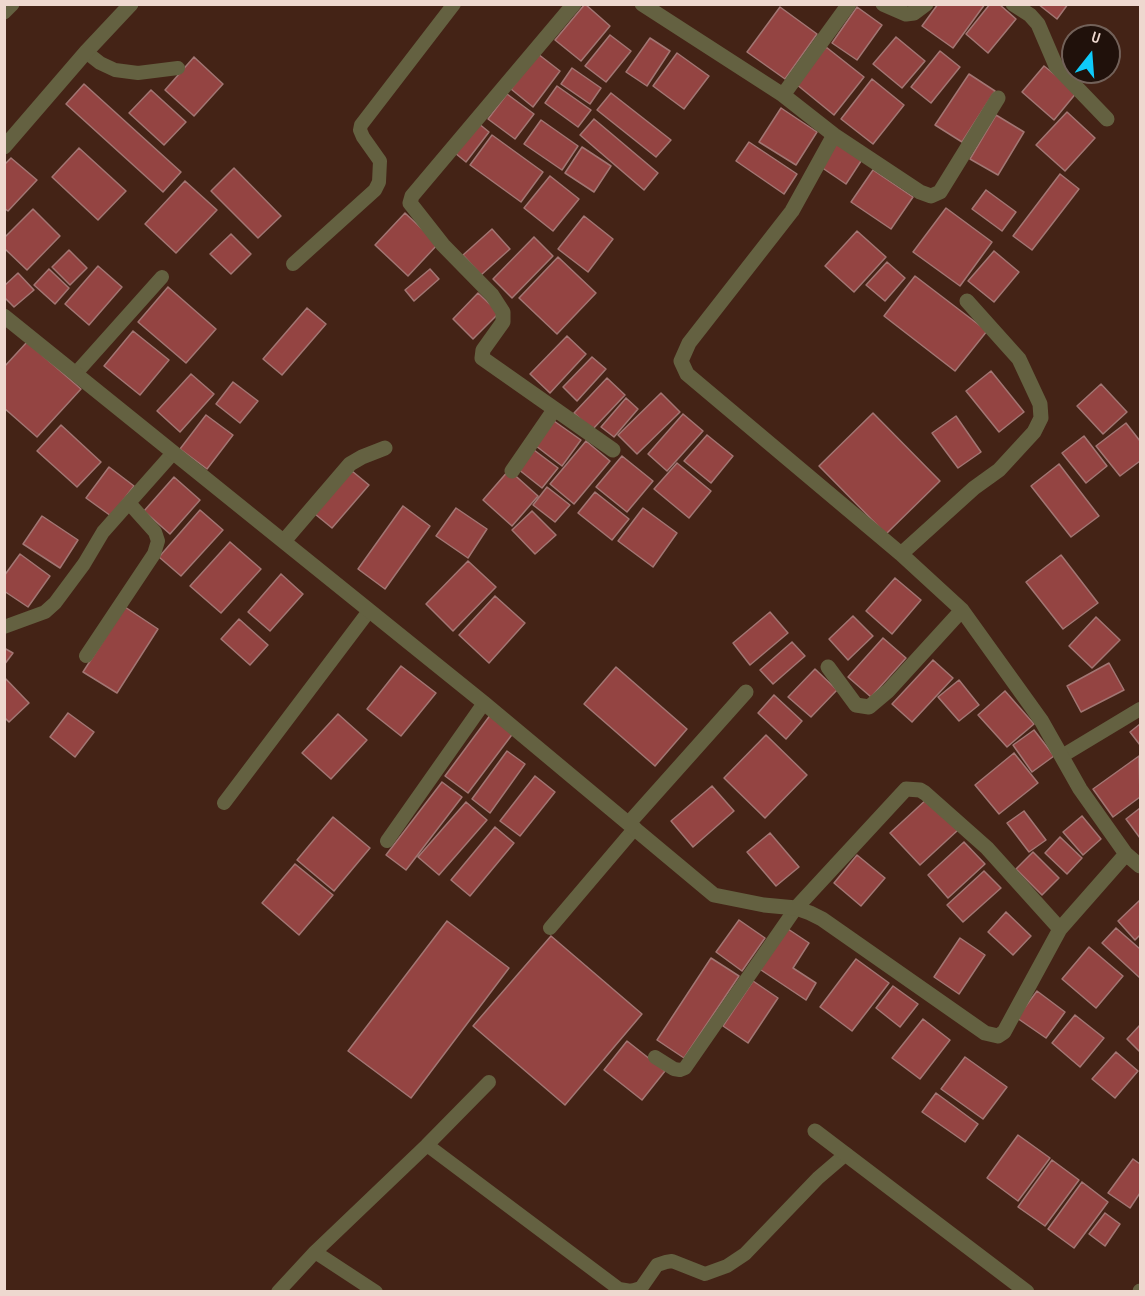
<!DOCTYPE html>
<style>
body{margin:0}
#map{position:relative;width:1145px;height:1296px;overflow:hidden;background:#442316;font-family:"Sofia Sans Condensed",sans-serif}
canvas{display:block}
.frame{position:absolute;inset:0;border:6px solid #eed8cf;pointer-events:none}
.north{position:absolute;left:1061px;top:24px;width:60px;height:60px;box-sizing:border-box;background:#20110b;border:2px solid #726159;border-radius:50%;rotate:17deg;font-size:16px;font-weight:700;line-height:24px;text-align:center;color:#eed8cf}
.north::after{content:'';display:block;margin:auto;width:21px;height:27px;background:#0ecafa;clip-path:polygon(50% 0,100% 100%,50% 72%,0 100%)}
</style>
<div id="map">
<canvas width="1145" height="1296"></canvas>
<div class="frame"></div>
<div class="north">U</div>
</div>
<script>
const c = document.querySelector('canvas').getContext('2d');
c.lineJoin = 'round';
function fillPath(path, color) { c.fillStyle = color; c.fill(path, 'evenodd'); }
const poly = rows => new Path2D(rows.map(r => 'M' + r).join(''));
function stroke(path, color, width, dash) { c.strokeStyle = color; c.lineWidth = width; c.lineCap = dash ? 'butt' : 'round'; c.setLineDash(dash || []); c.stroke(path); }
const building = poly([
 [585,4,610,26,581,61,555,40,585,4],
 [938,4,985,4,953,48,922,26,938,4],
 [990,4,999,4,1016,19,988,53,966,34,990,4],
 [1038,4,1068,4,1057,19,1038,4],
 [780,7,817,34,785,79,747,52,780,7],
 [857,7,882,25,857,60,832,43,857,7],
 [610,35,631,51,606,82,585,66,610,35],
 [896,37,925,61,902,88,873,64,896,37],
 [650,38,670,51,647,86,626,72,650,38],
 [826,47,864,77,834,115,796,84,826,47],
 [940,51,960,67,931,103,911,87,940,51],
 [677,53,709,76,684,109,653,86,677,53],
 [538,54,560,71,533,107,511,89,538,54],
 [194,57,223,84,194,116,165,90,194,57],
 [1044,66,1077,92,1054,120,1022,92,1044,66],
 [572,68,601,88,590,104,561,84,572,68],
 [969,74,995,91,962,142,935,125,969,74],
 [872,79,904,105,873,144,841,119,872,79],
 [84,84,181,172,163,192,66,104,84,84],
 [557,86,591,110,578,127,545,103,557,86],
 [151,90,186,122,164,145,129,113,151,90],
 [611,93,671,140,656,157,597,110,611,93],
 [507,94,534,114,515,139,488,119,507,94],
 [781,108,817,132,796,165,759,142,781,108],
 [1067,112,1095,138,1065,171,1036,145,1067,112],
 [996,115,1024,132,998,175,970,159,996,115],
 [594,119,658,173,644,190,580,135,594,119],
 [541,120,578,146,562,170,524,144,541,120],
 [478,123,489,132,466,162,455,153,478,123],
 [492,135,543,172,521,202,470,165,492,135],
 [837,141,863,158,846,184,821,167,837,141],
 [749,142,797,174,784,194,736,161,749,142],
 [582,147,611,166,594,192,565,173,582,147],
 [79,148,126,191,98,220,52,177,79,148],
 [11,158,37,180,8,211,4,208,4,165,11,158],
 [234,168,281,216,258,238,211,191,234,168],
 [873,170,913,197,891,229,851,202,873,170],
 [1060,174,1079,189,1032,250,1013,236,1060,174],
 [550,176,579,199,553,231,524,208,550,176],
 [185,181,217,210,176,253,145,224,185,181],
 [986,190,1016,212,1002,231,972,209,986,190],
 [946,208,992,242,960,286,913,252,946,208],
 [33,209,60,236,27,270,4,248,4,238,33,209],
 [405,213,438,244,408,276,375,245,405,213],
 [584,216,613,239,588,272,558,249,584,216],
 [492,229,510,249,481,275,463,255,492,229],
 [857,231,886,257,854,292,825,266,857,231],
 [231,234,251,254,231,274,210,254,231,234],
 [534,237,553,256,512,298,493,279,534,237],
 [69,250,87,268,70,285,52,267,69,250],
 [994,251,1019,272,994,302,968,281,994,251],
 [558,257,596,293,557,334,519,298,558,257],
 [887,262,905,278,885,301,866,285,887,262],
 [98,266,122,287,89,325,65,304,98,266],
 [49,269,69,288,55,304,34,285,49,269],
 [430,269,439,279,414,301,405,290,430,269],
 [18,273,34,290,14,307,4,297,4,286,18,273],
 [915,276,987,331,955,371,884,316,915,276],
 [168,287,216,329,186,363,138,322,168,287],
 [478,293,499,313,473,339,453,319,478,293],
 [307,308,326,324,282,375,263,359,307,308],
 [133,331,169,360,140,395,104,366,133,331],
 [567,336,586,354,550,393,530,374,567,336],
 [27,342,81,389,37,437,4,408,4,367,27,342],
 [592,357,606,369,577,401,563,387,592,357],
 [991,371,1024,412,999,432,966,391,991,371],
 [191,374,214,394,180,432,157,411,191,374],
 [607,378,625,395,592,430,574,413,607,378],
 [233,382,258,401,240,423,216,404,233,382],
 [1101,384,1127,412,1103,434,1077,406,1101,384],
 [661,393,680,412,637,454,618,435,661,393],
 [626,398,638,409,614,437,601,427,626,398],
 [873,413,940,481,886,534,819,466,873,413],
 [683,414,703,431,667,471,648,454,683,414],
 [206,415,233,435,207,469,180,449,206,415],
 [956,416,981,452,958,468,932,433,956,416],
 [554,421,581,440,562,466,536,446,554,421],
 [1126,423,1140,441,1140,461,1120,476,1096,446,1126,423],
 [61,425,101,462,77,487,37,451,61,425],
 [707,435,733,456,711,483,684,461,707,435],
 [1084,436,1107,466,1086,483,1062,453,1084,436],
 [586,441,610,461,574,504,550,484,586,441],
 [534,450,558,468,542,488,518,469,534,450],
 [622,456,653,481,627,512,596,487,622,456],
 [677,463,711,491,689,518,654,489,677,463],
 [1059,464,1099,516,1071,537,1031,486,1059,464],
 [109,467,134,486,111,516,86,498,109,467],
 [509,470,538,496,512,526,483,500,509,470],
 [352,471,369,485,332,528,315,514,352,471],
 [174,477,200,500,170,534,144,511,174,477],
 [547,487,570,505,555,522,533,505,547,487],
 [595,492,629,519,612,540,578,513,595,492],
 [403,506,430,526,385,589,358,569,403,506],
 [456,508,487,529,468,558,436,536,456,508],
 [643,508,677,533,653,567,618,541,643,508],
 [200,510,223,530,181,576,159,557,200,510],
 [532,511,556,535,535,554,512,530,532,511],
 [42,516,78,540,60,568,23,544,42,516],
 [230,542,261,569,221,613,190,586,230,542],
 [20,554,50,576,28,607,4,591,4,576,20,554],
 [1061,555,1098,603,1063,629,1026,582,1061,555],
 [468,561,496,587,453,631,426,604,468,561],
 [281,574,303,594,270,631,248,612,281,574],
 [895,578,921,600,892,634,866,611,895,578],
 [495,596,525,623,489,663,459,635,495,596],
 [125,607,158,629,117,693,83,672,125,607],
 [770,612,788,633,750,665,733,643,770,612],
 [853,616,873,636,848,660,829,639,853,616],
 [1096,617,1120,640,1092,668,1069,646,1096,617],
 [239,619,268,645,250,665,221,639,239,619],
 [883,638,906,658,871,697,848,677,883,638],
 [792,642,805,656,773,684,760,670,792,642],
 [4,648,13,653,4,665,4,648],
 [933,660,953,678,912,722,892,704,933,660],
 [1109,663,1124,690,1081,712,1067,686,1109,663],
 [401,666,436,693,401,736,367,709,401,666],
 [616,667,687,729,655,766,584,704,616,667],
 [815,669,837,690,811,717,788,697,815,669],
 [4,677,29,703,9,722,4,717,4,677],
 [959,680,979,705,959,721,938,697,959,680],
 [1005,691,1034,724,1007,747,978,715,1005,691],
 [774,695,802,721,786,739,758,713,774,695],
 [68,713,94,732,75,757,50,737,68,713],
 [338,714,367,740,331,779,302,753,338,714],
 [491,714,514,732,468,793,445,776,491,714],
 [1140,724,1140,745,1130,732,1140,724],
 [1034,730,1054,756,1032,772,1013,745,1034,730],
 [766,735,807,775,765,818,724,778,766,735],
 [507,751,525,764,490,813,472,799,507,751],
 [1014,753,1038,783,999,814,975,785,1014,753],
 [1139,756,1140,797,1113,817,1093,789,1139,756],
 [535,776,555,792,520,836,500,821,535,776],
 [442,782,462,797,406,870,386,855,442,782],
 [712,786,734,811,693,847,671,821,712,786],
 [928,798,958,830,920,865,890,833,928,798],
 [466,802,487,820,439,875,418,857,466,802],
 [1140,808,1140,838,1126,819,1140,808],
 [1024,811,1046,840,1029,852,1007,823,1024,811],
 [1082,816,1101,839,1083,855,1063,832,1082,816],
 [333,817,370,848,334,891,297,860,333,817],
 [495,827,514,843,470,896,451,880,495,827],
 [770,833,799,867,776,886,747,852,770,833],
 [1060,837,1082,858,1067,874,1045,853,1060,837],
 [964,842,985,864,948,898,928,875,964,842],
 [1033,852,1059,878,1042,895,1016,869,1033,852],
 [857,855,885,878,861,906,834,883,857,855],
 [295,864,333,895,299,935,262,903,295,864],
 [984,871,1001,888,963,922,947,905,984,871],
 [1140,900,1140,935,1135,940,1118,921,1140,900],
 [1006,912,1031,936,1013,955,988,932,1006,912],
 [739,920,765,938,742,971,716,952,739,920],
 [447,921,509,968,411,1098,348,1051,447,921],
 [785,927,809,943,793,968,816,983,806,1000,758,968,785,927],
 [1116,928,1140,949,1140,978,1102,943,1116,928],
 [551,936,642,1014,565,1105,473,1026,551,936],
 [960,938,985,955,959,994,934,977,960,938],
 [1089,947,1123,976,1096,1008,1062,979,1089,947],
 [711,958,739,976,684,1058,657,1040,711,958],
 [856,959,889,983,852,1031,820,1007,856,959],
 [753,981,778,998,748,1043,723,1026,753,981],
 [893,986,918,1004,900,1027,876,1008,893,986],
 [1037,991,1065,1012,1046,1038,1017,1018,1037,991],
 [1075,1015,1104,1038,1080,1067,1052,1043,1075,1015],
 [923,1019,950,1040,920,1079,892,1058,923,1019],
 [1140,1025,1140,1052,1127,1039,1140,1025],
 [627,1041,665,1071,642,1100,604,1070,627,1041],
 [1116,1052,1138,1071,1115,1098,1092,1079,1116,1052],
 [965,1057,1007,1087,983,1119,941,1089,965,1057],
 [936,1093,978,1124,965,1142,922,1112,936,1093],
 [1018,1135,1050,1158,1018,1201,987,1178,1018,1135],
 [1133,1159,1140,1164,1140,1193,1130,1208,1108,1193,1133,1159],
 [1052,1160,1079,1180,1045,1226,1018,1207,1052,1160],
 [1082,1182,1108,1202,1074,1248,1048,1229,1082,1182],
 [1105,1213,1120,1224,1105,1246,1089,1234,1105,1213]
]);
fillPath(building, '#944442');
stroke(building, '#a27673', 1.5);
stroke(poly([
 [86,52,100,63,115,70,138,73,178,68],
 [293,264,375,190,379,182,380,161,363,137,360,130,361,125,454,4],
 [77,372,162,277],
 [4,627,45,612,55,603,84,564,103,532,173,453],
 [86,656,154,554,158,541,155,532,129,503],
 [1062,756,1140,709],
 [224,803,369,611],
 [387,841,484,703],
 [550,928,635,828],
 [655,1057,674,1069,680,1070,685,1068,796,908],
 [427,1145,489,1082],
 [315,1252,376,1292],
 [278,1292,315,1252,427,1145,619,1289,631,1291,641,1288,657,1265,666,1262,672,1261,705,1274,727,1266,745,1254,818,1178,846,1154]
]), '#646141', 14);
stroke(poly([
 [574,4,412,196,410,203,443,245,492,295,503,312,503,322,483,350,482,358,613,450],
 [642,4,783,95,834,135,920,192,931,196,940,192,998,98],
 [883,4,906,14,914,13,926,4],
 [1013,4,1030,15,1038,24,1056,66,1107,119],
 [783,95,849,4],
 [834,135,792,211,689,343,681,361,687,374,901,554],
 [4,147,86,52,131,4],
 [4,316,484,703,714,895,764,905,796,908,810,913,822,919,985,1033,998,1036,1004,1032,1060,929],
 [512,471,554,410],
 [284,541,350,464,362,457,385,448],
 [828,667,856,705,869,707,888,691,962,610],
 [629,823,746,692],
 [1126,854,1140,866],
 [796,908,906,789,920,790,925,793,987,848,1060,929,1126,854,1080,789,1041,720,962,610,901,554,974,488,999,470,1034,432,1041,418,1040,404,1019,359,967,301],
 [815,1131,1027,1292],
 [1140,1292,1140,1291]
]), '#646141', 15);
stroke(poly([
 [4,12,12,4]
]), '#646141', 15);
</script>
